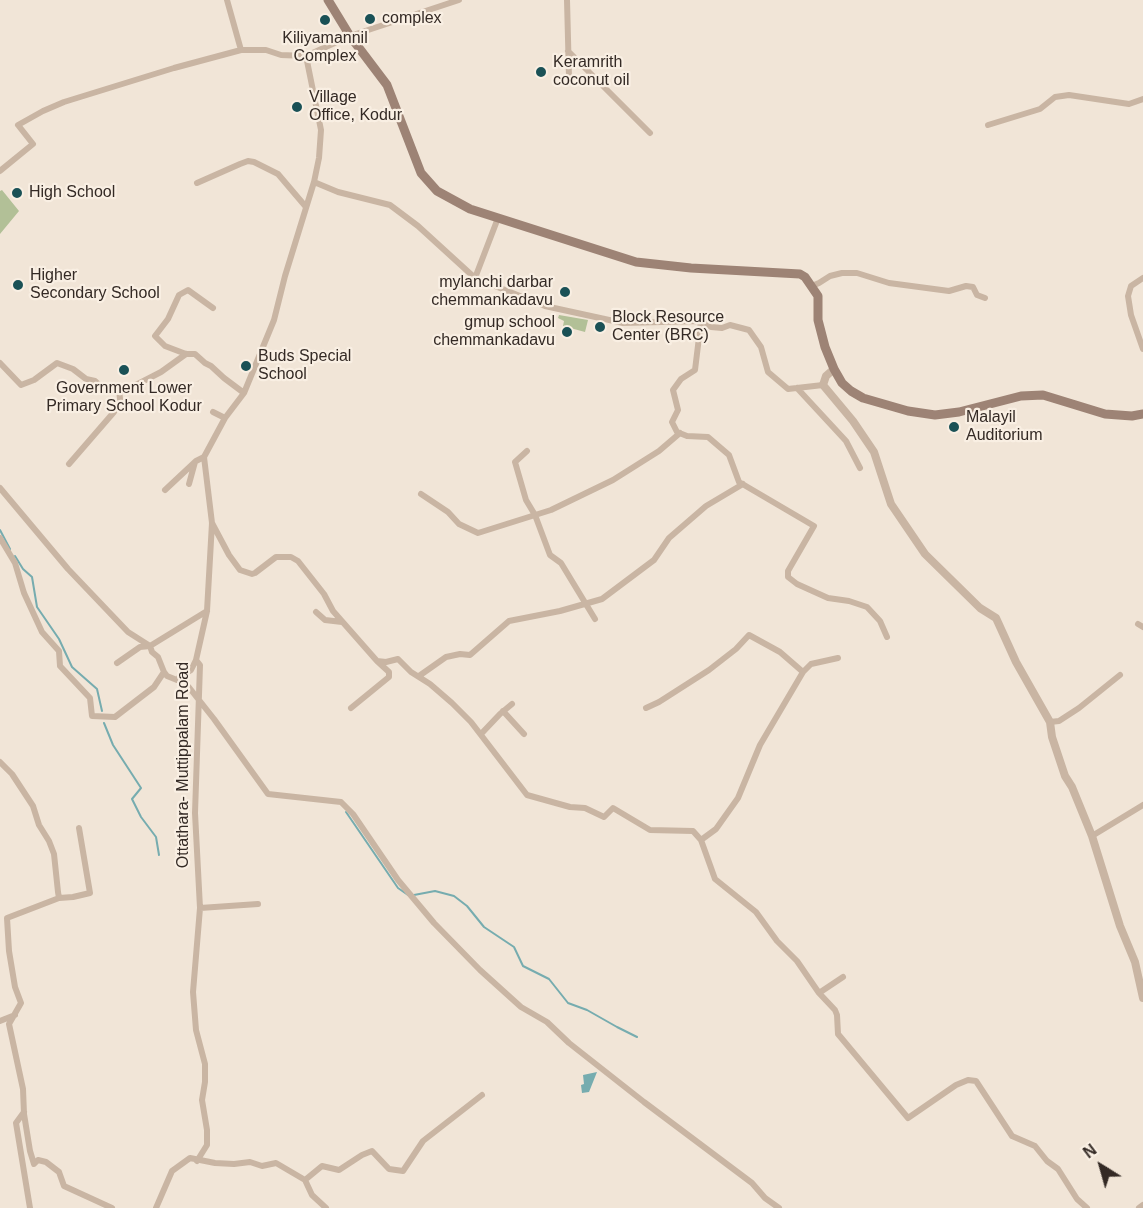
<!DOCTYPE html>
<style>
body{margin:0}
#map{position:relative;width:1143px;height:1208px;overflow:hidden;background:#f1e5d7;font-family:Helvetica,sans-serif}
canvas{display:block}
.north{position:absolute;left:1071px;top:1136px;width:60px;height:60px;-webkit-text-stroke:4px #f9efe3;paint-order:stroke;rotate:323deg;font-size:16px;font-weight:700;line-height:24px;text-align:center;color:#342a25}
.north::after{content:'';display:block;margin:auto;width:21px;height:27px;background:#342a25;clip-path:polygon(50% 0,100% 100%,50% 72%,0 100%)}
</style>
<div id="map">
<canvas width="1143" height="1208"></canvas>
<div class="north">N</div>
</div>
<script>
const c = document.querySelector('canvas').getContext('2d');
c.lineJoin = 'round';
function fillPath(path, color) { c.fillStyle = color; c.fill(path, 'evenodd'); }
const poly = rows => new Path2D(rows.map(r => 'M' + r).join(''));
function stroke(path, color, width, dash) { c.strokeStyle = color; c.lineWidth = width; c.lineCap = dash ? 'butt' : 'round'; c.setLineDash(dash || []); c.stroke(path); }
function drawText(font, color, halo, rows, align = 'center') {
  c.font = font + ' Helvetica,sans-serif'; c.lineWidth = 4.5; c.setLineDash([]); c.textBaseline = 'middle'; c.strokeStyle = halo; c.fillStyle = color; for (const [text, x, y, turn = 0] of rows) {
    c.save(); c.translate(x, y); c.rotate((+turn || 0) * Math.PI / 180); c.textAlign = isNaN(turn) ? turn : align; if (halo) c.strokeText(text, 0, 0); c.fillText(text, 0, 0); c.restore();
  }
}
fillPath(poly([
 [2,190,19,211,0,234,0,191],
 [559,315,588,320,585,332,563,326,564,321,558,318]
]), '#b2c097');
fillPath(poly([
 [597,1072,589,1092,582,1093,581,1085,584,1084,583,1075]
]), '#76acaf');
stroke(poly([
 [0,530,10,549],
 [15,556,23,569,32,577,37,607,59,639,72,667,97,689,102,711],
 [104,723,113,745,141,788,132,799,141,817,156,837,159,855],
 [346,812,398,888,408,895],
 [414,895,435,891,454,896,467,906,484,927,514,947,523,966,549,979,568,1003,587,1010,617,1027,637,1037]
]), '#76acaf', 2);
stroke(poly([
 [227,0,241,50],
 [567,0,569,77],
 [568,51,650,133],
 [988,125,1040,109,1055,97,1069,95,1129,104,1143,99],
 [0,171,33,144,18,125,43,111,64,102,174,68,241,50,266,50,281,55,306,56,350,36,459,0],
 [314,182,338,192,390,205,418,226,475,278,545,306,623,323,701,321],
 [197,183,240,164,248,161,254,162,278,174,306,207],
 [475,278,498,218],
 [1143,278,1131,286,1128,296,1131,315,1143,349],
 [812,286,819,283,830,276,842,273,857,273,889,283,949,291,966,286,973,287,977,295,985,298],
 [213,308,188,290,179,295,168,319,155,336,165,346,186,354,195,354,205,363,211,366,224,378,244,393],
 [701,321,695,370,681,379,673,390,678,410,672,422,677,432,687,436,708,437,729,455,739,482,814,526,788,571,788,577,797,584,828,598,849,601,867,607,880,621,887,637],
 [701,321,711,327,722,328,730,325,749,330,761,347,768,372,788,389,823,385],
 [0,363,21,385,34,380,57,363,73,369,86,379,95,381,104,389,120,389],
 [797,388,846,441,860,468],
 [213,412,225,418],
 [527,451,515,462,526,500,535,515,550,555,561,563,595,619],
 [69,464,114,412,120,399,119,389,128,389,161,372,186,354],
 [189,484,195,462],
 [0,488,68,569,128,632,150,646,140,647,117,663],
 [165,490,196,461,204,457],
 [421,494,448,512,459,524,478,533,551,510,613,480,659,451,680,433],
 [212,523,229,555,240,570,252,574,255,573,276,557,291,557,298,561,324,594,333,611,377,661,386,662,398,659,411,672,430,684,452,703,471,722,527,795,570,807,585,808,604,817,613,808,650,830,693,831,701,840,715,879,756,912,777,941,797,961,819,993,835,1010,837,1015,838,1034,908,1118,956,1085,968,1080,976,1081,1012,1136,1035,1146,1047,1161,1058,1169,1077,1199,1087,1208],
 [0,538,15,563,24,593,42,632,59,651,60,666,90,698,92,716,115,717,154,687,164,672,158,657,152,652,150,646,207,611],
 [316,612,325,620,342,622],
 [1138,624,1143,627],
 [164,672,167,676,177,680,180,676,191,670,196,660],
 [180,676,214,719,268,794,341,802,353,814,398,880,434,923,480,970,521,1007,547,1022,569,1043,644,1102,752,1183,765,1198,779,1208],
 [419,676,446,657,460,654,470,655,509,621,560,611,602,599,654,560,669,538,706,506,743,484],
 [351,708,389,677,389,672,377,661],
 [646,708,659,702,709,670,736,649,749,635,780,652,803,672,811,664,838,658],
 [503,711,524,734],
 [1050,722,1059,721,1079,708,1120,675],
 [481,734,500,714,512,704],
 [0,762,12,774,33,806,39,825,49,841,54,854,58,892,59,898,7,918,9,951,15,987,21,1003,9,1024,23,1089,24,1114,30,1151,34,1164,38,1160,46,1162,59,1172,64,1186,112,1208],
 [1092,836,1143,805],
 [701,840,716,829,738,798,760,745,803,672],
 [59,898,73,897,90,893,79,828],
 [200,908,258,904],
 [819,993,843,977],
 [0,1021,15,1015],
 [24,1112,16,1123,30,1208],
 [197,1161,207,1145,207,1130,202,1100,205,1082,205,1064,196,1030,193,992,200,908,195,813,200,665,196,660,207,611,212,523,204,457,225,418,244,393,274,320,285,276,314,182,319,158,321,130,306,56],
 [305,1180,322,1166,339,1170,362,1155,372,1151,389,1169,403,1171,423,1141,482,1095],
 [156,1208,172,1171,190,1158,215,1163,234,1164,250,1162,262,1166,276,1163,305,1180,312,1195,326,1208],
 [1139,1208,1143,1205]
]), '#c9b5a3', 6);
stroke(poly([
 [834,369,826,376,823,385,853,421,874,452,891,504,925,554,980,608,996,618,1016,662,1050,722,1052,737,1065,776,1072,787,1092,836,1120,926,1135,962,1143,998]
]), '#c9b5a3', 8);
stroke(poly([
 [328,0,350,36,387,85,421,173,437,191,470,209,636,262,691,268,800,274,805,277,818,296,818,320,825,347,834,369,842,383,851,391,863,398,908,411,935,415,959,412,1021,396,1043,395,1105,414,1132,416,1143,414]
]), '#9d8375', 9);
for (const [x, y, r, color] of [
 [370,19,6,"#1a5156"],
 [325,20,6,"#1a5156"],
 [541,72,6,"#1a5156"],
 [297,107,6,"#1a5156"],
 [17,193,6,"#1a5156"],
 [18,285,6,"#1a5156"],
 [565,292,6,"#1a5156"],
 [600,327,6,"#1a5156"],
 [567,332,6,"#1a5156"],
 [246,366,6,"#1a5156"],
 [124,370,6,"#1a5156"],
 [954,427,6,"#1a5156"]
]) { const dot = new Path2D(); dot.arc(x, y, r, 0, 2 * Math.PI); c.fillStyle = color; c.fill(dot); stroke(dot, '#f9efe3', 2); }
drawText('16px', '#342a25', '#f9efe3', [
 ["complex",382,19],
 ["Kiliyamannil",325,39,"center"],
 ["Complex",325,57,"center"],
 ["Keramrith",553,63],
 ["coconut oil",553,81],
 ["Village",309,98],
 ["Office, Kodur",309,116],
 ["High School",29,193],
 ["Higher",30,276],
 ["Secondary School",30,294],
 ["mylanchi darbar",553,283,"right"],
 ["chemmankadavu",553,301,"right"],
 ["Block Resource",612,318],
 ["Center (BRC)",612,336],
 ["gmup school",555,323,"right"],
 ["chemmankadavu",555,341,"right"],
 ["Buds Special",258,357],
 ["School",258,375],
 ["Government Lower",124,389,"center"],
 ["Primary School Kodur",124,407,"center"],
 ["Malayil",966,418],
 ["Auditorium",966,436]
], 'left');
drawText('16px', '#342a25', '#f9efe3', [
 ["Ottathara- Muttippalam Road",184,765,-90]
]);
</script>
